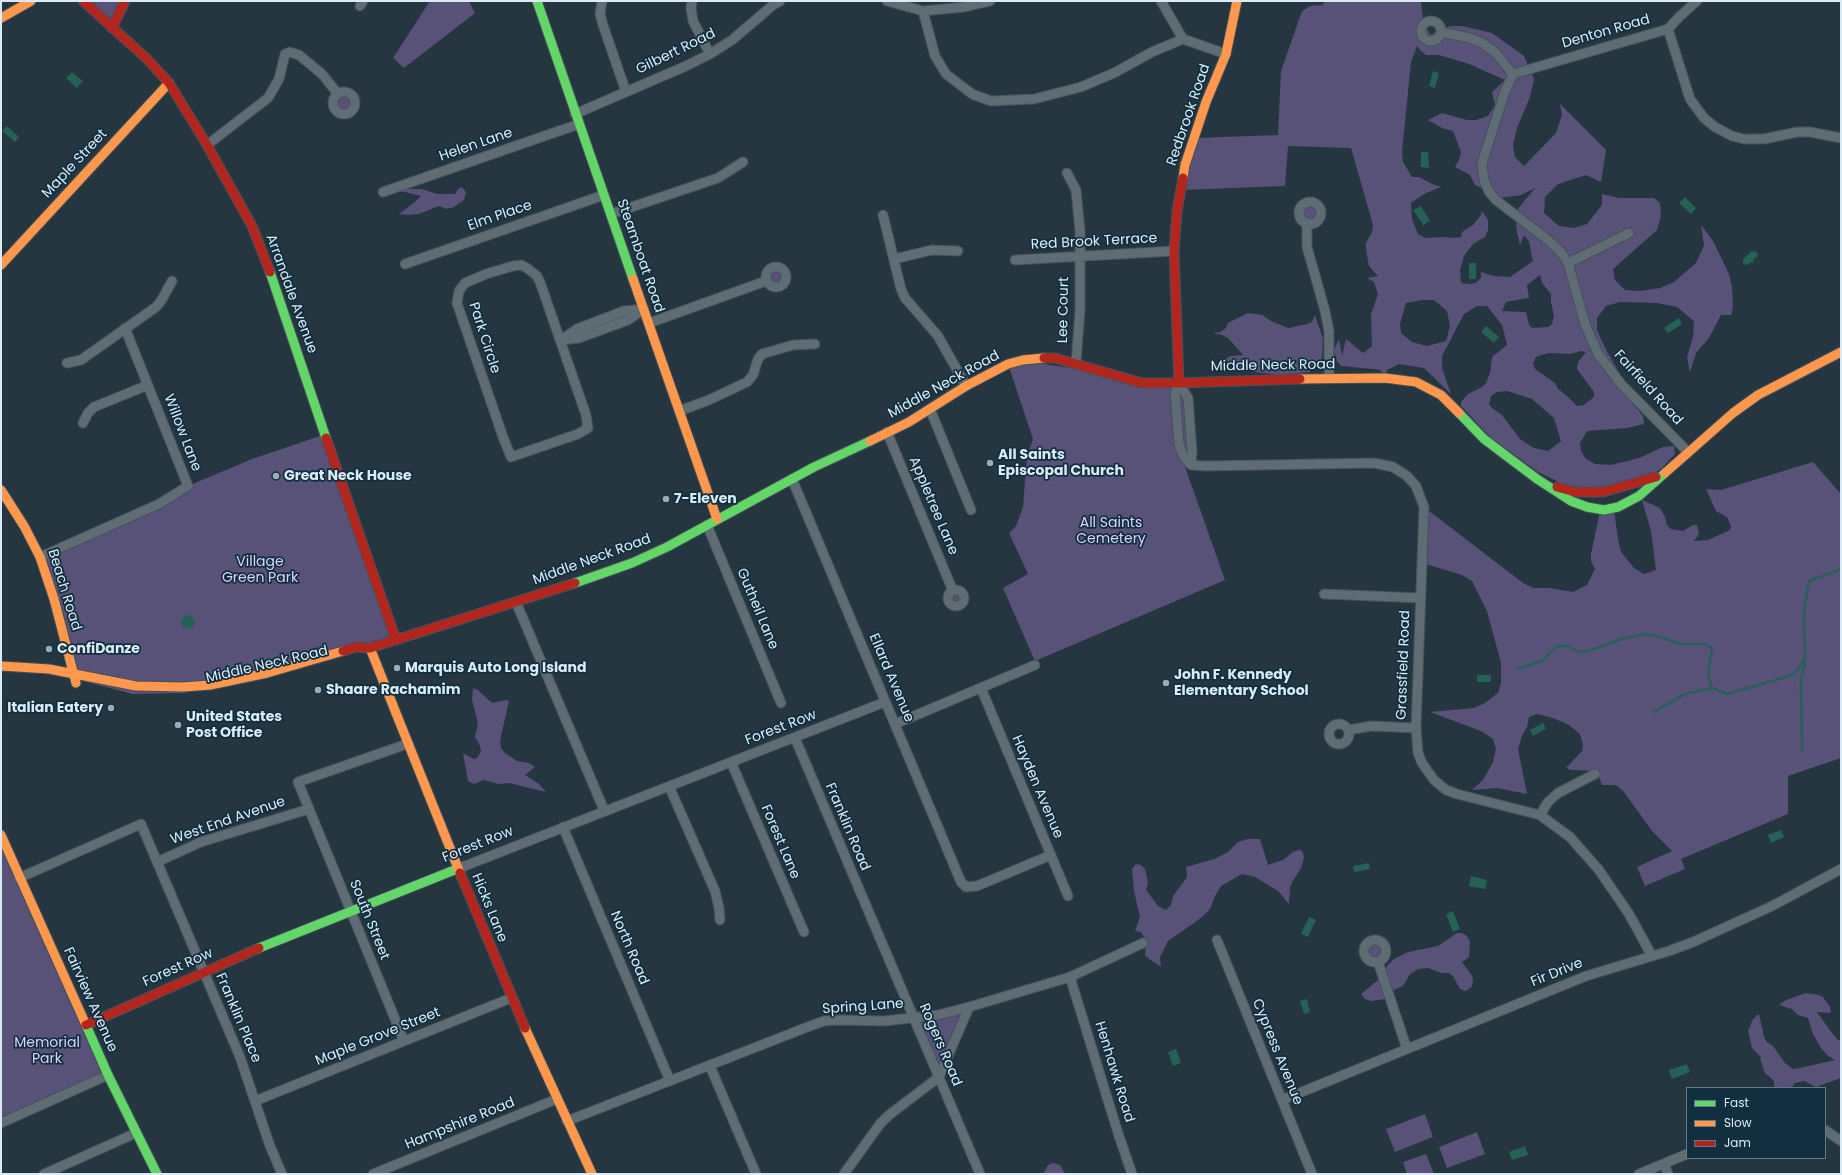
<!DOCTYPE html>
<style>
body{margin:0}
#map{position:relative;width:1842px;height:1175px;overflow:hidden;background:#263640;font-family:Poppins,sans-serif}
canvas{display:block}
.frame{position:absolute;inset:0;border:2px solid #daebf6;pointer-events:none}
.legend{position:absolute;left:1686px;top:1087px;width:140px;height:72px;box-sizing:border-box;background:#112f3f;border:1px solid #617a88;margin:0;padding:5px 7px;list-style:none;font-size:12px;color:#daebf6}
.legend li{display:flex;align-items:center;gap:8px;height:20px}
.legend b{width:20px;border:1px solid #617a88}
</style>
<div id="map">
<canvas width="1842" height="1175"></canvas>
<div class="frame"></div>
<ul class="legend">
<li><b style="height:5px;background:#63d668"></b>Fast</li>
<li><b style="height:5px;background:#ff974d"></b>Slow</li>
<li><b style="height:5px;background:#b3261e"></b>Jam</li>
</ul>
</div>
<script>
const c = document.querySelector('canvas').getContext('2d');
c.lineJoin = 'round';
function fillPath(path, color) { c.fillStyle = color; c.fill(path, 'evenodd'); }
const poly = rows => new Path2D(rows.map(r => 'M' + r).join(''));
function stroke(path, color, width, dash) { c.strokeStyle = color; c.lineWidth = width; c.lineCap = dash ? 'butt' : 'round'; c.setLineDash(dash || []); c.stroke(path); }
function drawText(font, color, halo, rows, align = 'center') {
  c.font = font + ' Poppins,sans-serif'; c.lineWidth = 3.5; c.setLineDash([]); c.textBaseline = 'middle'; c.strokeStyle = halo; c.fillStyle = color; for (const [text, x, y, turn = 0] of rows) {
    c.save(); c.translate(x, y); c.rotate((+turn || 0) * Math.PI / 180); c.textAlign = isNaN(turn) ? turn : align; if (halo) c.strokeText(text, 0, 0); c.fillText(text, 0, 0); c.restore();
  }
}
fillPath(poly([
 [83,1,125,1,112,28],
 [430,1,469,1,475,13,404,68,393,58],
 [1326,1,1421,1,1423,18,1430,35,1450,26,1462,26,1492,33,1524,56,1534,79,1530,97,1517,128,1513,145,1515,157,1524,166,1556,133,1562,115,1560,104,1606,150,1601,182,1586,175,1558,184,1545,197,1544,213,1559,226,1574,228,1587,224,1602,205,1602,194,1619,198,1654,198,1660,203,1661,216,1657,230,1613,269,1615,280,1625,290,1640,291,1660,288,1674,282,1696,263,1704,245,1701,225,1713,241,1729,274,1732,287,1733,306,1731,315,1721,315,1709,338,1696,353,1690,372,1687,357,1693,337,1694,321,1677,307,1657,303,1620,302,1606,306,1597,318,1597,330,1606,350,1617,369,1631,401,1643,416,1644,424,1627,428,1587,431,1580,443,1581,451,1586,459,1595,464,1611,465,1639,458,1663,447,1674,446,1675,454,1661,469,1641,479,1607,486,1583,488,1561,483,1538,472,1491,438,1461,406,1461,402,1468,394,1482,387,1486,383,1490,373,1492,357,1507,345,1502,325,1487,306,1477,306,1464,314,1442,356,1442,368,1451,394,1424,368,1399,364,1387,370,1385,375,1380,370,1373,369,1341,366,1337,361,1334,350,1339,339,1342,356,1346,339,1363,353,1372,346,1371,314,1378,294,1374,282,1367,278,1378,276,1369,266,1366,250,1366,243,1372,232,1373,225,1351,148,1288,146,1285,186,1180,190,1194,138,1278,135,1281,71,1302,11,1310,6,1322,5],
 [1417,46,1421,51,1426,55,1439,55,1469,64,1505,80,1492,92,1495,105,1488,116,1476,120,1467,120,1442,113,1428,120,1442,128,1453,131,1461,152,1459,160,1455,167,1470,175,1475,185,1500,198,1521,195,1535,188,1517,210,1516,227,1520,245,1524,235,1529,241,1533,261,1510,277,1494,276,1481,272,1481,278,1477,282,1471,284,1461,283,1460,270,1464,256,1473,244,1485,237,1488,230,1488,220,1482,211,1481,215,1473,225,1462,232,1461,237,1456,238,1443,237,1425,238,1418,234,1412,219,1411,203,1424,194,1441,187,1432,184,1419,177,1412,177,1403,162,1402,152,1411,62],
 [1540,275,1542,283,1551,294,1551,302,1554,316,1552,324,1548,327,1532,328,1529,325,1526,312,1502,311,1506,302,1529,298,1527,285],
 [1422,300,1434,300,1447,311,1450,326,1446,341,1427,346,1412,342,1401,333,1400,324,1406,303],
 [1581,351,1586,352,1578,362,1577,369,1594,392,1594,397,1584,405,1577,406,1567,396,1558,389,1555,383,1535,369,1533,363,1536,357,1541,355,1550,353,1570,354],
 [1507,391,1532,399,1554,418,1561,441,1548,451,1534,448,1520,439,1502,415,1492,408,1489,404,1491,396,1497,392],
 '335 103a9 9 0 1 1 18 0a9 9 0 1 1-18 0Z',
 [462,187,466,192,464,200,454,207,447,209,439,206,419,214,409,215,399,214,416,201,421,196,405,192,392,192,406,189,422,189,437,194,455,194,458,189],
 '1302 212a9 9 0 1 1 18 0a9 9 0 1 1-18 0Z',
 '768 277a8 8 0 1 1 16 0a8 8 0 1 1-16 0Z',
 [1248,313,1262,315,1271,321,1288,328,1307,324,1312,322,1315,315,1323,339,1322,358,1318,366,1309,372,1280,375,1254,372,1221,361,1231,356,1243,355,1228,338,1222,335,1213,333,1220,332,1226,328,1228,323],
 [1022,361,1178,383,1178,447,1225,580,1035,661,1003,588,1028,574,1009,533,1016,526,1023,507,1027,456,1033,439,1008,364],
 [1179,387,1186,400,1190,462,1180,444],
 [326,434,396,640,184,693,133,694,75,679,39,557,188,486,252,459],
 [1813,462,1841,494,1841,758,1788,776,1788,814,1681,859,1685,869,1645,886,1637,867,1672,851,1652,831,1624,792,1616,785,1602,785,1598,775,1595,771,1571,770,1566,768,1582,751,1583,745,1580,734,1569,725,1553,718,1537,714,1529,717,1527,727,1522,736,1518,749,1527,794,1497,788,1472,790,1483,780,1493,762,1496,749,1493,739,1481,731,1430,712,1474,708,1485,703,1498,693,1501,683,1501,663,1487,611,1472,581,1462,575,1422,563,1424,507,1523,583,1533,588,1550,588,1573,592,1587,585,1595,569,1591,561,1591,554,1600,511,1614,510,1618,539,1621,552,1634,568,1644,574,1656,570,1651,531,1642,500,1660,508,1665,517,1667,525,1671,529,1683,531,1693,525,1697,525,1699,534,1694,541,1708,540,1730,530,1731,526,1727,517,1716,511,1706,489,1721,490],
 '949 598a7 7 0 1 1 14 0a7 7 0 1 1-14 0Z',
 [473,688,478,690,492,703,505,700,509,701,500,741,501,748,505,753,517,761,529,763,535,767,525,775,539,784,546,792,509,783,498,784,484,780,474,784,468,781,463,753,474,759,477,758,481,752,480,746,475,737,478,723,472,700],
 [1,835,108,1075,1,1123],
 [1248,839,1260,839,1268,865,1283,860,1294,851,1301,850,1303,853,1304,858,1301,868,1294,879,1290,887,1289,904,1278,891,1255,877,1242,874,1221,886,1215,896,1210,909,1201,918,1168,941,1160,957,1161,967,1145,956,1146,941,1141,932,1135,931,1140,917,1134,891,1132,869,1136,864,1141,865,1145,869,1148,883,1146,890,1158,906,1166,910,1171,905,1173,896,1187,877,1186,867,1214,859,1228,852,1238,842],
 [1457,933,1462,933,1467,936,1470,942,1469,957,1462,962,1472,976,1473,981,1472,986,1469,989,1465,991,1460,989,1453,976,1449,973,1441,973,1428,968,1418,969,1410,974,1403,986,1391,991,1385,999,1371,1001,1365,999,1361,994,1378,980,1388,965,1394,959,1408,952,1438,946],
 '1366 951a9 9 0 1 1 18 0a9 9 0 1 1-18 0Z',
 [1806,993,1819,995,1823,997,1830,1007,1831,1013,1817,1012,1832,1033,1838,1040,1841,1041,1841,1078,1816,1087,1804,1081,1795,1083,1791,1088,1774,1088,1774,1081,1765,1073,1760,1059,1761,1057,1752,1048,1748,1031,1753,1019,1759,1014,1764,1037,1767,1042,1773,1046,1785,1063,1793,1069,1800,1068,1835,1060,1827,1055,1821,1048,1813,1034,1808,1018,1798,1015,1792,1009,1779,1005,1786,1000],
 [965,1010,939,1073,916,1019],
 [1425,1114,1433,1137,1395,1152,1386,1129],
 [1477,1132,1485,1154,1447,1168,1439,1147],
 [1426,1154,1434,1174,1407,1174,1403,1162],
 [1053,1163,1060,1165,1065,1174,1043,1174,1048,1165]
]), '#585178');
fillPath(poly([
 [1433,71,1439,73,1435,88,1429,86],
 [72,72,83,81,77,88,66,78],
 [7,126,19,137,15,142,2,131],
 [1421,152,1428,152,1429,168,1421,167],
 [1685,197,1696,208,1691,214,1679,203],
 [1421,206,1430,221,1423,225,1413,210],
 [1752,251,1758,253,1757,257,1753,260,1754,263,1751,262,1747,265,1743,264,1743,259],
 [1469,263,1476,263,1476,279,1469,279],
 [1679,318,1682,324,1668,333,1664,328],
 [1486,326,1499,337,1494,343,1481,332],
 '181 622a7 7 0 1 1 14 0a7 7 0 1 1-14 0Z',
 [1477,675,1491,675,1491,682,1477,682],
 [1543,723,1546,729,1533,736,1530,730],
 [1781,830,1784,837,1771,843,1768,835],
 [1369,863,1370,869,1354,872,1353,866],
 [1471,876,1487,880,1485,889,1469,886],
 [1453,911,1460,929,1453,932,1446,914],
 [1309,917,1316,920,1308,937,1301,934],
 [1307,999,1310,1012,1304,1014,1300,1001],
 [1176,1049,1181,1063,1173,1066,1168,1052],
 [1687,1064,1690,1072,1672,1079,1669,1070],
 [1525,1146,1528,1155,1512,1160,1509,1152]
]), '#256155');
stroke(poly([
 [1518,669,1544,660,1549,653,1558,646,1568,646,1578,652,1589,651,1624,638,1647,634,1664,638,1679,644,1705,644,1712,648,1708,675,1712,688,1727,694,1793,675,1805,659,1804,611,1809,581,1841,569],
 [1654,712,1685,694,1712,688],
 [1802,750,1801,679,1805,661]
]), '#256155', 2.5);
const street = poly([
 [602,1,600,14,603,25,626,92],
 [692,1,691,8,693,21,710,54],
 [887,1,923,11,964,7,990,1],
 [1161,1,1183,39,1226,54],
 [360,6,363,1],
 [923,11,935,56,946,74,972,94,991,101,1034,99,1081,87,1114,73,1152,52,1183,39],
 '1421 31a10 10 0 1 1 20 0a10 10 0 1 1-20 0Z',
 [1668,29,1690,99,1704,118,1715,127,1732,136,1744,139,1764,139,1797,132,1810,132,1841,138],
 [1441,32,1470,38,1482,43,1496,53,1513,74],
 [1513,74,1504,94,1484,157,1482,165,1484,180,1489,192,1496,200,1548,240,1560,251,1568,263,1585,324,1598,354,1622,385,1688,452],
 [1513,74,1668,29,1679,17,1697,1],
 '333 103a11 11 0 1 1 22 0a11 11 0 1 1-22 0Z',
 [575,114,686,66,710,54,732,40,773,5,780,1],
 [207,145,268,98,279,79,285,54,290,52,299,55,322,74,338,94],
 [1067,173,1076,190,1080,231,1080,310,1076,363],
 [383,192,579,124],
 '1299 213a11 11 0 1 1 22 0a11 11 0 1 1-22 0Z',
 [611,214,718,178,743,162],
 [883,215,901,289,905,298,938,336,966,386],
 [1307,223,1307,247,1325,311,1329,331,1329,378],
 [894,259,932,250,958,251],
 [1015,260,1174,251],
 [1568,263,1629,233],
 [405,264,604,195],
 [521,265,527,268,537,276,540,282,586,415,588,428,578,434,511,457,503,437,457,303,459,291,465,283,486,274,513,266,521,265],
 '766 277a10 10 0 1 1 20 0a10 10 0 1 1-20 0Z',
 [644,309,628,320,579,338,561,340,577,329,624,311,644,309],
 [649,323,766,281],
 [67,363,81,360,156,307,161,301,172,281],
 [1179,383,1175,393,1179,444,1183,456,1191,465,1206,466,1374,463,1393,467,1407,476,1416,486,1424,507,1416,728,1418,753,1422,763,1434,780,1446,790,1457,794,1540,815,1570,837,1599,870,1629,914,1652,956],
 [1179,383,1188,398,1192,451,1191,465],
 [930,409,971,510],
 [679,411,709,400,747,382,753,375,758,359,762,354,793,345,815,344],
 [83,423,88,413,94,407,148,385],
 [887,432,953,591],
 [792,479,961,882,966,887,977,886,1051,855],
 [707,525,781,703],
 [40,557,159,504,188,486,125,328],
 '948 598a8 8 0 1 1 16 0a8 8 0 1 1-16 0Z',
 [1324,594,1421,598],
 [516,602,604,810],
 [981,688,1068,896],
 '1329 734a10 10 0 1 1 20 0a10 10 0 1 1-20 0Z',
 [895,724,1035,665],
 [1349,730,1371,726,1416,728],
 [795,738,980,1174],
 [731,762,804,932],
 [669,786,715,891,719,908,720,920],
 [1540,815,1548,802,1558,793,1595,774],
 [563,827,670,1081],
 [157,862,201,842,309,809],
 [457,869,885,702],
 [19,878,141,824,240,1057,270,1146,282,1174],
 '1364 951a11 11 0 1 1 22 0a11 11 0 1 1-22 0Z',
 [1217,940,1312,1174],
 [1378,962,1407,1049],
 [1070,977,1118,1133,1132,1174],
 [404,1041,298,782,407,744],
 [710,1066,756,1174],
 [1282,1100,1586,976,1669,951,1693,942,1772,906,1841,869],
 [255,1101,511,998],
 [567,1121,810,1026,824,1021,839,1020,884,1021,938,1015,969,1007,1070,977,1143,943],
 [1,1123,108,1075],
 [1825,1130,1841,1141],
 [1664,1164,1668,1174],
 [44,1174,136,1133],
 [373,1174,557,1099],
 [844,1174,880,1124,889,1115,939,1077,969,1007],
 [1639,1174,1687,1154]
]);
const fast = poly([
 [537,1,633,279],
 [270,272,326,438],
 [1459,413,1484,439,1537,479,1571,501,1587,507,1604,510,1618,507,1639,496,1665,473],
 [575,583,632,563,667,547,814,467,870,441],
 [259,948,457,869],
 [86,1025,108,1075,157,1174]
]);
const slow = poly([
 [1,18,31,1],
 [1183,178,1185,165,1206,102,1226,54,1237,1],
 [1,265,169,83],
 [633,279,717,519],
 [1300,379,1385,378,1416,382,1441,395,1459,413],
 [870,441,909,422,966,386,1008,364,1023,360,1044,358],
 [1665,473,1733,413,1758,395,1841,352],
 [1,490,24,526,40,557,54,599,76,683],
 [370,648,460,873],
 [1,666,49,669,136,686,183,687,210,685,267,673,343,651],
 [1,835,86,1025],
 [525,1028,592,1174]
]);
const jam = poly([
 [83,1,146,58,169,83,207,145,252,226,270,272],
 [112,28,125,1],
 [1183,178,1177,211,1174,251,1179,383,1300,379],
 [1044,358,1055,358,1142,383,1179,383],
 [326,438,396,640],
 [1557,487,1575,492,1603,492,1656,477],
 [343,651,356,647,370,648,575,583],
 [460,873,525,1028],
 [86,1025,259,948]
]);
stroke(street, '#44525b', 11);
stroke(fast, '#44525b', 11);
stroke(slow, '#44525b', 11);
stroke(jam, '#44525b', 11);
stroke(street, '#606c73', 9);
stroke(fast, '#63d668', 9);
stroke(slow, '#ff974d', 9);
stroke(jam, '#b3261e', 9);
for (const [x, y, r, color] of [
 [990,463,4,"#9bacb6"],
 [276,476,4,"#9bacb6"],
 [666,499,4,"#9bacb6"],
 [49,649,4,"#9bacb6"],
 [397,668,4,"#9bacb6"],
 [1166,683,4,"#9bacb6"],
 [318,690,4,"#9bacb6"],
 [111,708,4,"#9bacb6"],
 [178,725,4,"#9bacb6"]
]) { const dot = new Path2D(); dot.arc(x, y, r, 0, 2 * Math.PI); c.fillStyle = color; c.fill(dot); stroke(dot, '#112f3f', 1.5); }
drawText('14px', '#daebf6', '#112f3f', [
 ["Denton Road",1606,32,-16],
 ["Gilbert Road",676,52,-26],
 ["Redbrook Road",1189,115,-71],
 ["Helen Lane",476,145,-19],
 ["Maple Street",75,164,-47],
 ["Elm Place",500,216,-19],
 ["Red Brook Terrace",1094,242,-3],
 ["Steamboat Road",640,256,71],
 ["Arrandale Avenue",291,294,70],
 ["Lee Court",1064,310,-89],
 ["Park Circle",484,338,72],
 ["Middle Neck Road",1273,366,-1],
 ["Middle Neck Road",944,385,-29],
 ["Fairfield Road",1648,388,48],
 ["Willow Lane",182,433,69],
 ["Appletree Lane",933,506,67],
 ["Middle Neck Road",592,560,-20],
 ["Beach Road",64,590,73],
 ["Gutheil Lane",757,609,67],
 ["Middle Neck Road",267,665,-13],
 ["Grassfield Road",1404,665,-88],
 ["Ellard Avenue",891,678,67],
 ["Forest Row",781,728,-21],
 ["Hayden Avenue",1037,787,67],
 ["West End Avenue",228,821,-19],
 ["Franklin Road",847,827,67],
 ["Forest Lane",780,842,67],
 ["Forest Row",478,845,-22],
 ["Hicks Lane",489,908,68],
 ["South Street",369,920,68],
 ["North Road",629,948,67],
 ["Forest Row",178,968,-24],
 ["Fir Drive",1557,973,-22],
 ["Fairview Avenue",90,1000,66],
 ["Spring Lane",863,1007,-4],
 ["Franklin Place",238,1018,67],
 ["Maple Grove Street",378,1037,-22],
 ["Rogers Road",940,1045,67],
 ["Cypress Avenue",1277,1052,68],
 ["Henhawk Road",1114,1072,73],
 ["Hampshire Road",460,1124,-22]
]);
drawText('bold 14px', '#daebf6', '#112f3f', [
 ["All Saints",998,455],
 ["Episcopal Church",998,471],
 ["Great Neck House",284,476],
 ["7-Eleven",674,499],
 ["ConfiDanze",57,649],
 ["Marquis Auto Long Island",405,668],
 ["John F. Kennedy",1174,675],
 ["Elementary School",1174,691],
 ["Shaare Rachamim",326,690],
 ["Italian Eatery",103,708,"right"],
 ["United States",186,717],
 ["Post Office",186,733]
], 'left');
drawText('14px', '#dcd3fd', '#112f3f', [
 ["All Saints",1111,523],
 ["Cemetery",1111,539],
 ["Village",260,562],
 ["Green Park",260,578],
 ["Memorial",47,1043],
 ["Park",47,1059]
]);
</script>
